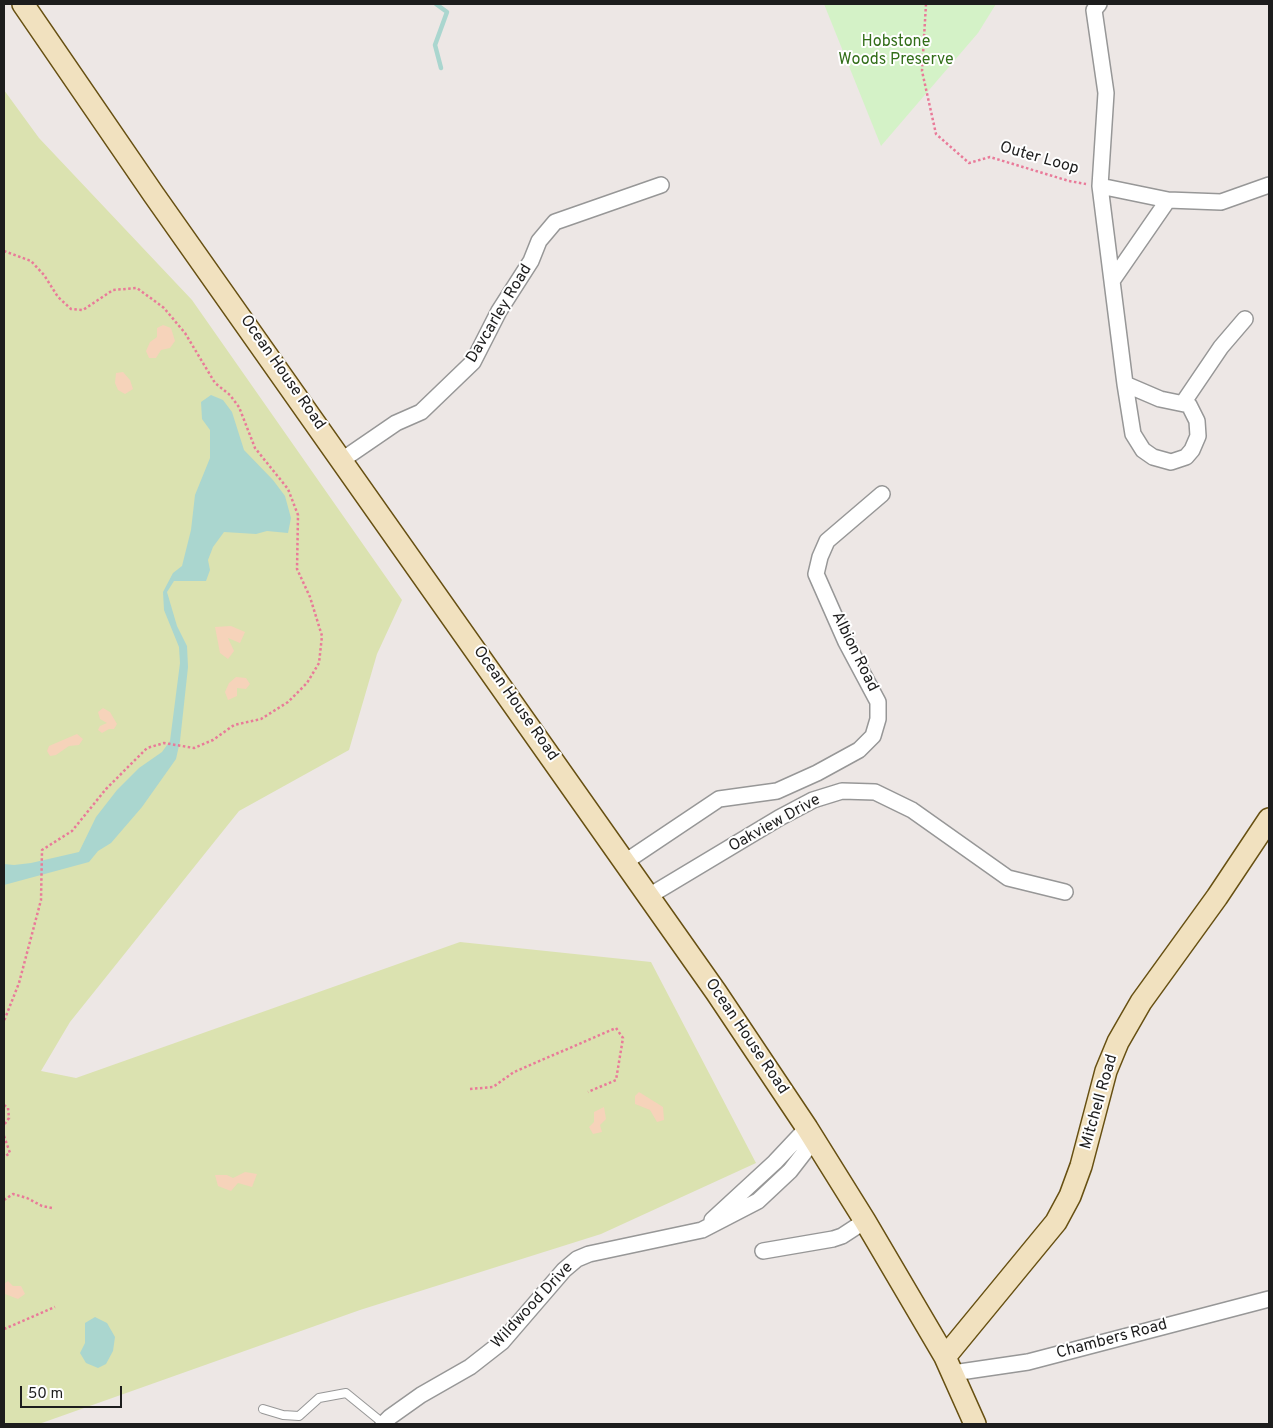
<!DOCTYPE html>
<style>
body{margin:0}
#map{position:relative;width:1273px;height:1428px;overflow:hidden;background:#ede7e5;font-family:Overpass,sans-serif}
canvas{display:block}
.frame{position:absolute;inset:0;border:5px solid #1d1d1d;pointer-events:none}
.scale{position:absolute;left:20px;top:1386px;width:102px;height:22px;box-sizing:border-box;border:2px solid #1d1d1d;border-top:0;padding-left:6px;font-size:15px;line-height:18px;white-space:nowrap;color:#1d1d1d;-webkit-text-stroke:4px #fff;paint-order:stroke}
</style>
<div id="map">
<canvas width="1273" height="1428"></canvas>
<div class="frame"></div>
<div class="scale">50 m</div>
</div>
<script>
const c = document.querySelector('canvas').getContext('2d');
c.lineJoin = 'round';
function fillPath(path, color) { c.fillStyle = color; c.fill(path, 'evenodd'); }
const poly = rows => new Path2D(rows.map(r => 'M' + r).join(''));
function stroke(path, color, width, dash) { c.strokeStyle = color; c.lineWidth = width; c.lineCap = dash ? 'butt' : 'round'; c.setLineDash(dash || []); c.stroke(path); }
function drawText(font, color, halo, rows, align = 'center') {
  c.font = font + ' Overpass,sans-serif'; c.lineWidth = 4; c.setLineDash([]); c.textBaseline = 'middle'; c.strokeStyle = halo; c.fillStyle = color; for (const [text, x, y, turn = 0] of rows) {
    c.save(); c.translate(x, y); c.rotate((+turn || 0) * Math.PI / 180); c.textAlign = isNaN(turn) ? turn : align; if (halo) c.strokeText(text, 0, 0); c.fillText(text, 0, 0); c.restore();
  }
}
fillPath(poly([
 [4,90,39,138,192,300,402,600,377,654,349,750,239,811,70,1022,41,1071,76,1078,460,942,651,962,756,1163,601,1234,360,1310,39,1424,4,1424]
]), '#dbe2b0');
fillPath(poly([
 [163,325,171,328,175,341,170,348,161,350,156,358,149,358,146,351,150,342,157,337,157,328],
 [123,372,130,380,133,389,125,394,118,390,115,383,116,373],
 [231,626,245,632,240,643,228,638,234,651,228,659,220,653,215,627],
 [236,677,246,678,250,684,246,689,237,688,237,696,228,700,225,692,229,683],
 [103,708,110,712,117,724,114,729,109,729,102,733,98,730,100,726,107,723,100,719,98,712],
 [77,734,83,739,79,745,69,746,56,755,50,756,47,751,49,746],
 [639,1092,663,1107,664,1120,657,1122,650,1110,635,1104,635,1096],
 [604,1107,606,1119,600,1125,602,1132,593,1134,589,1127,594,1122,594,1112],
 [245,1172,257,1174,252,1187,238,1183,231,1191,218,1186,215,1175,227,1175,233,1178],
 [8,1281,13,1286,21,1286,25,1294,18,1299,5,1294,4,1284]
]), '#f6d3ba');
fillPath(poly([
 [824,4,996,4,978,33,881,146]
]), '#d4f2c7');
fillPath(poly([
 [211,395,223,400,232,412,244,450,273,480,285,496,291,518,288,533,267,531,256,534,224,532,213,547,208,560,210,570,206,581,174,581,167,592,177,626,187,646,188,667,180,741,176,759,142,807,111,843,98,851,89,862,4,885,4,864,14,865,31,863,79,852,96,817,117,790,139,768,162,752,170,741,180,663,179,647,164,610,163,592,173,573,182,566,191,530,195,495,210,458,210,430,202,419,201,402],
 [95,1317,107,1323,115,1337,113,1351,106,1364,98,1368,86,1363,80,1353,85,1343,85,1323]
]), '#aad6cf');
stroke(poly([
 [436,4,447,12,435,45,441,68]
]), '#aad6cf', 4.5);
const lane = poly([
 [263,1409,283,1415,299,1416,319,1398,346,1393,384,1424]
]);
const street = poly([
 [1099,4,1094,10,1106,93,1100,186,1125,384,1160,399,1189,405,1197,421,1198,436,1192,450,1186,457,1171,462,1153,457,1143,450,1133,434,1125,384],
 [1100,186,1168,200,1221,202,1269,185],
 [1112,281,1168,200],
 [1183,403,1221,347,1245,319],
 [342,460,396,423,421,412,473,362,499,311,531,261,539,241,555,222,661,185],
 [625,862,719,799,777,791,817,773,859,750,873,736,878,719,878,702,846,642,816,574,820,557,827,541,882,494],
 [649,896,779,818,813,800,842,791,875,792,912,810,1008,878,1065,892],
 [712,1220,775,1162,807,1128],
 [763,1251,833,1239,842,1236,865,1221],
 [953,1373,1028,1362,1269,1299],
 [383,1424,390,1417,421,1395,470,1367,502,1342,564,1270,577,1259,589,1254,702,1230,758,1201,790,1171,814,1140]
]);
const secondary = poly([
 [23,4,154,195,716,992,807,1128,865,1221,945,1357,975,1424],
 [945,1357,1056,1222,1070,1196,1081,1166,1106,1071,1118,1042,1141,1002,1217,897,1269,819]
]);
stroke(lane, '#979797', 10);
stroke(street, '#979797', 18);
stroke(secondary, '#675012', 24);
stroke(poly([
 [926,4,922,71,936,134,969,163,990,157,1069,181,1086,184],
 [4,251,31,261,44,275,58,297,71,309,83,310,113,290,137,288,164,308,185,333,215,383,230,395,239,407,255,448,288,489,298,515,297,569,310,597,322,636,319,663,307,683,288,702,261,719,234,725,213,740,194,748,164,743,147,748,106,789,72,831,42,850,41,900,19,983,4,1021],
 [470,1089,493,1087,514,1072,616,1028,623,1038,616,1080,588,1092],
 [4,1105,8,1108,9,1118,4,1125],
 [4,1136,10,1153,4,1157],
 [4,1200,13,1194,27,1198,42,1206,52,1208],
 [4,1329,55,1307]
]), '#e97a99', 2.5, [2.5, 2.5]);
stroke(lane, '#fff', 8);
stroke(street, '#fff', 15);
stroke(secondary, '#f1e1bf', 21);
drawText('16px', '#326e19', '#fff', [
 ["Hobstone",896,43],
 ["Woods Preserve",896,61]
]);
drawText('16px', '#1d1d1d', '#fff', [
 ["Outer Loop",1039,159,16],
 ["Davcarley Road",500,314,-59],
 ["Ocean House Road",282,373,55],
 ["Albion Road",854,652,64],
 ["Ocean House Road",515,704,55],
 ["Oakview Drive",775,824,-29],
 ["Ocean House Road",746,1037,56],
 ["Mitchell Road",1100,1102,-74],
 ["Wildwood Drive",533,1306,-47],
 ["Chambers Road",1112,1340,-15]
]);
</script>
